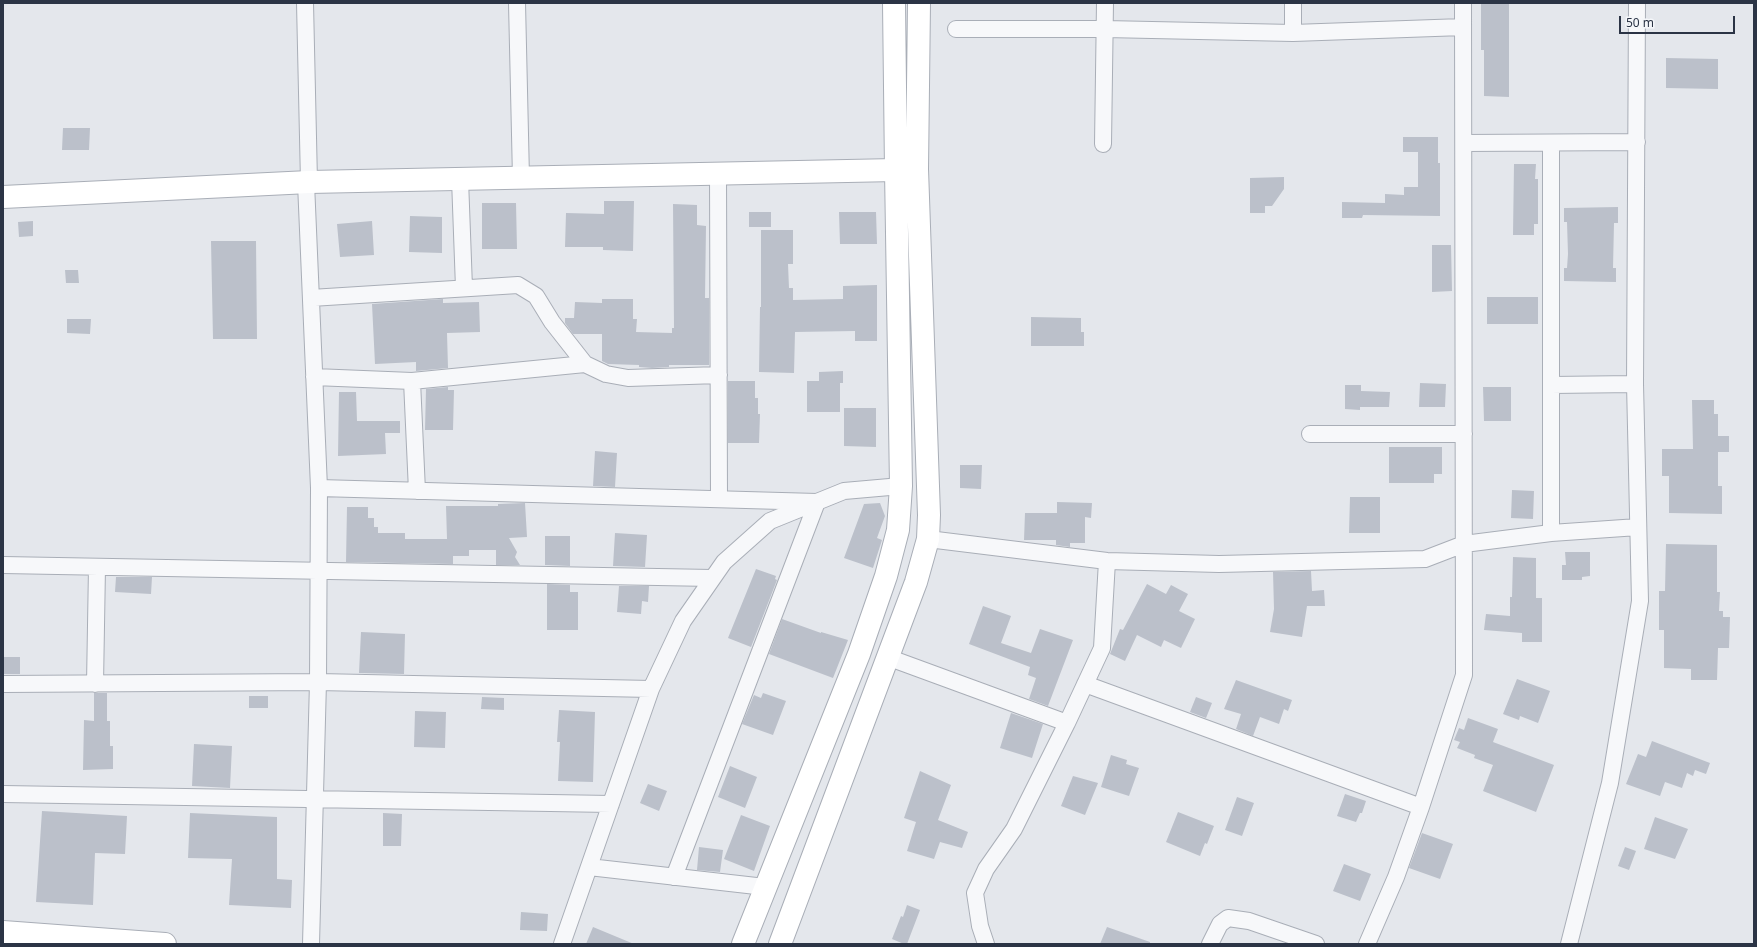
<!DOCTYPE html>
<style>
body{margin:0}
#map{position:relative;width:1757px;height:947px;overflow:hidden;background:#e4e7ec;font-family:"Noto Sans",sans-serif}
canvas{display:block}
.frame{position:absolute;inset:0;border:4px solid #2b3445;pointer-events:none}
.scale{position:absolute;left:1619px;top:16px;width:116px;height:18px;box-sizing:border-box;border:2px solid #2b3445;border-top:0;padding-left:5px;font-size:12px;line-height:14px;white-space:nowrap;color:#2b3445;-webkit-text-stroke:3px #f4f6f9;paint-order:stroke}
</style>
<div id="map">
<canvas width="1757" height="947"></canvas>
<div class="frame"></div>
<div class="scale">50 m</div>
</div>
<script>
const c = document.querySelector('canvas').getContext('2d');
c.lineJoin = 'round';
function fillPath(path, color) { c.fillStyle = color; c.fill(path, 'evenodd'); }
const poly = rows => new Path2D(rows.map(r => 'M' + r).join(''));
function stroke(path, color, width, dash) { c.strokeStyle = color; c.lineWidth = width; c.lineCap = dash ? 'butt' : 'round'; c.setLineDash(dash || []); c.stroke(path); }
fillPath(poly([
 [1481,3,1509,3,1509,97,1484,96,1484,50,1481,50],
 [1666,58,1718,59,1718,89,1666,88],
 [63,128,90,128,89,150,62,150],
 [1403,137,1438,137,1438,163,1440,163,1440,216,1363,215,1362,218,1342,218,1342,202,1385,203,1385,194,1404,195,1404,187,1418,187,1418,152,1403,152],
 [1514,164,1536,164,1535,179,1538,179,1538,224,1534,224,1534,235,1513,235],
 [1284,177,1284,189,1272,206,1265,206,1265,213,1250,213,1250,178],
 [604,201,634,201,633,251,603,250,603,247,565,247,566,213,604,214],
 [482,203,516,203,517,249,482,249],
 [673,204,697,205,697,225,706,226,705,298,709,298,709,365,669,365,669,367,652,368,639,367,639,365,608,364,602,361,602,334,573,334,565,323,565,318,574,318,575,302,602,303,602,299,633,299,633,319,637,319,636,332,672,333,672,328,674,328],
 [1618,207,1618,223,1614,223,1613,268,1616,268,1616,282,1564,281,1564,268,1567,268,1568,254,1567,222,1564,222,1564,208],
 [749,212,771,212,771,227,749,227],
 [839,212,876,212,877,244,840,244],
 [410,216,442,217,442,253,409,252],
 [33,221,33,236,19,237,18,222],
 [372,221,374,255,340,257,337,224],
 [761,230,793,230,793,264,788,264,789,288,793,288,793,300,843,299,843,286,877,285,877,341,855,341,855,331,795,332,794,373,759,372,760,307,761,307],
 [211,241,256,241,257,339,213,339],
 [1432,245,1451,245,1452,291,1432,292],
 [65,270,78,270,79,283,66,283],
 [1487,297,1538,297,1538,324,1487,324],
 [443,299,443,303,479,302,480,332,447,333,448,368,416,371,416,362,375,364,372,304],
 [1031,317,1081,318,1081,332,1084,332,1084,346,1031,346],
 [67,319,91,319,90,334,67,333],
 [843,371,843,383,840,383,840,412,807,412,807,381,819,381,819,372],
 [728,381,755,381,755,398,758,398,758,414,760,414,759,443,728,443],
 [1420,383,1446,384,1445,407,1419,407],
 [1345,385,1361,385,1361,391,1390,392,1389,407,1360,407,1360,410,1345,409],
 [448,387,448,390,454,390,453,430,425,430,426,389],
 [1483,387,1511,387,1511,421,1484,421],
 [339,392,356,392,357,421,400,421,400,433,385,433,386,454,338,456],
 [1692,400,1714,400,1714,414,1718,414,1718,436,1729,436,1729,452,1718,452,1718,486,1722,486,1722,514,1669,513,1669,476,1662,476,1662,449,1693,449],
 [844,408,876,408,876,447,844,446],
 [1389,447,1442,447,1442,474,1434,474,1434,483,1389,483],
 [595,451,617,453,615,487,593,486],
 [960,465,982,465,981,489,960,488],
 [1512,490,1534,491,1533,519,1511,518],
 [1350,497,1380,497,1380,533,1349,533],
 [1057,502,1092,503,1091,518,1085,517,1085,543,1070,543,1070,547,1056,545,1056,540,1024,540,1025,513,1057,513],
 [525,503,527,537,509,538,517,552,515,557,520,565,496,565,496,550,469,550,469,556,453,556,453,564,346,562,347,507,368,507,368,518,374,518,374,527,378,527,378,533,405,533,405,539,447,539,446,506,498,506,498,504],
 [880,503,885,516,877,538,882,540,873,568,844,558,864,504],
 [615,533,647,535,645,567,613,566],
 [545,536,570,536,570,566,545,565],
 [1666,544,1717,545,1717,592,1720,592,1719,611,1723,611,1723,617,1730,617,1729,648,1718,648,1717,680,1691,680,1691,669,1664,668,1664,630,1659,630,1659,591,1665,591],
 [1565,552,1590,552,1590,576,1582,577,1582,580,1562,580,1562,565,1566,565],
 [1513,557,1536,558,1536,598,1542,598,1542,642,1522,642,1522,633,1484,630,1486,614,1510,616,1510,597,1512,597],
 [756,569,776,576,775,579,777,580,751,647,728,638],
 [1311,571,1312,591,1324,590,1325,606,1307,606,1302,637,1270,632,1274,609,1273,572],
 [116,577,152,577,151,594,115,592],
 [547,584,570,585,570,592,578,592,578,630,547,630],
 [1147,584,1166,594,1171,585,1188,594,1179,611,1195,619,1181,648,1164,640,1161,647,1137,635,1125,661,1110,654,1120,629,1123,630],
 [619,586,649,586,648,602,642,601,641,614,617,612],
 [983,606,1011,616,1001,643,1031,653,1040,629,1073,640,1048,706,1029,699,1036,678,1028,675,1030,667,969,644],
 [782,619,821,633,821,632,848,640,833,678,769,654],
 [361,632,405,634,404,674,359,673],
 [3,657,20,657,20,674,3,674],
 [1517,679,1550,691,1538,723,1520,716,1519,720,1503,714],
 [1236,680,1292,700,1288,711,1284,709,1279,724,1260,717,1253,736,1236,729,1241,714,1224,709],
 [94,693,107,693,107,721,110,721,110,746,113,746,113,769,83,770,84,720,94,721],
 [763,693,786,701,773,735,742,724,754,695,761,698],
 [249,696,268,696,268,708,249,708],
 [482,697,504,698,504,710,481,709],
 [1196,697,1212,703,1206,718,1190,712],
 [559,710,595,712,593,782,558,781,560,742,557,742],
 [415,711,446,712,445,748,414,747],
 [1011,713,1043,724,1032,758,1000,748],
 [1468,718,1498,729,1493,742,1554,765,1536,812,1483,791,1493,765,1474,758,1475,755,1457,748,1460,742,1454,740,1459,728,1464,730],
 [1652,741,1710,763,1706,774,1695,770,1693,776,1687,773,1682,788,1665,782,1660,796,1626,784,1638,754,1646,757],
 [194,744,232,746,230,788,192,786],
 [1111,755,1127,760,1126,764,1139,768,1129,796,1101,787],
 [730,766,757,777,745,808,718,797],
 [920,771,951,785,938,820,968,832,962,848,940,842,934,859,907,851,916,822,904,818],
 [1073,776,1098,783,1085,815,1061,806],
 [648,784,667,791,659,811,640,803],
 [1345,794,1366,801,1362,813,1360,813,1356,822,1337,816],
 [1237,797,1254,803,1242,836,1225,830],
 [42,811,127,816,125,854,95,853,93,905,36,902],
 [1178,812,1214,826,1207,844,1205,843,1200,856,1166,842],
 [190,813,277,817,277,879,292,880,291,908,229,905,232,859,188,858],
 [383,813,402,814,401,846,383,846],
 [741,815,770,826,754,871,724,859],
 [1655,817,1688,829,1675,859,1644,849],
 [1422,833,1453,844,1440,879,1409,868],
 [699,847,723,850,720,872,697,870],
 [1625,847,1636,851,1629,870,1618,866],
 [1344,864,1371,874,1360,901,1333,891],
 [907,905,920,910,907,944,904,944,892,939,901,916,903,917],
 [521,912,548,914,547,931,520,930],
 [593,927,634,944,586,944],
 [1107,927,1150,942,1150,944,1100,944]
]), '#bbc0ca');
const street = poly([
 [305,3,309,182],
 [517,3,521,178],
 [1293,3,1293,33],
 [956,29,1105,29,1293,33,1463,27],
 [1464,143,1637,142],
 [1551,143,1551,533],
 [1103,144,1105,3],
 [718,174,719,499],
 [460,179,464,288],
 [306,183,319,488,318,682,311,944],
 [311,298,518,285,536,296,552,322,585,364,606,374,628,378,719,375],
 [314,377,412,381,585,364],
 [412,381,417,491],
 [1551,385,1635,384],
 [1310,434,1464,434],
 [319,488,817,502,674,877],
 [928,539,1107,561,1219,564,1425,559,1464,544,1551,533,1638,527],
 [3,565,712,578],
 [887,657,1067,723],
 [3,684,318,682,651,689],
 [95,684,97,567],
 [1085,684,1421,807],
 [3,794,611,804],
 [589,867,765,887],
 [562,944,651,689,683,621,724,562,770,521,844,491,901,486],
 [986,944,980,926,975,893,986,869,1014,829,1067,723,1102,648,1107,561],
 [1210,944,1220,924,1228,918,1249,921,1316,944],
 [1367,944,1396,877,1421,807,1464,675,1463,3],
 [1569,944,1610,783,1640,601,1635,384,1637,3]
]);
const secondary = poly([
 [3,197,309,182,896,170],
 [3,932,165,944],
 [743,944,859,654,886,576,898,530,901,486,896,170,894,3],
 [780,944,916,582,928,539,929,515,917,169,919,3]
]);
stroke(street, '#a9aeb7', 18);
stroke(secondary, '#a9aeb7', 24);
stroke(street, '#f7f8fa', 16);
stroke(secondary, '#fff', 22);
</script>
